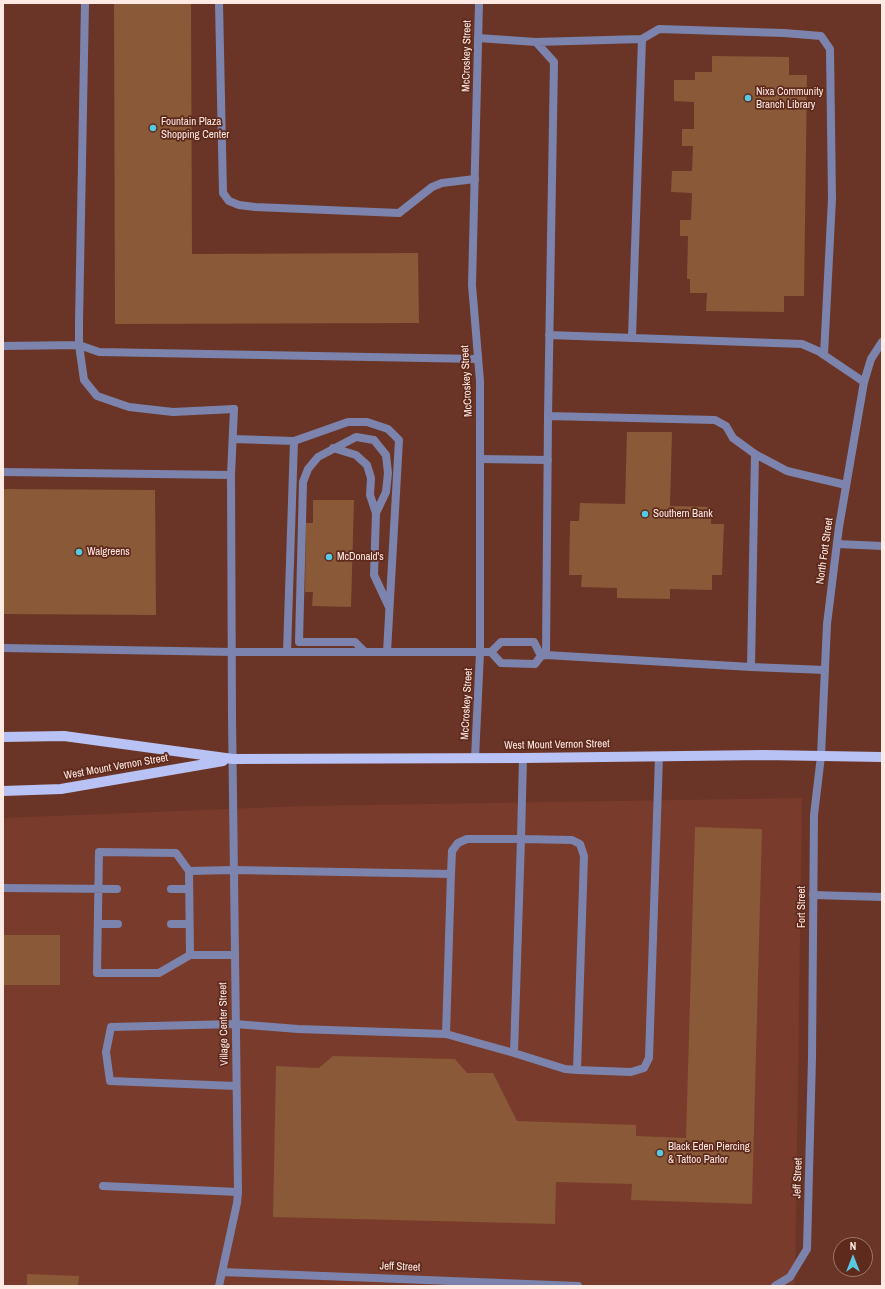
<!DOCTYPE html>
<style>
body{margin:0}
#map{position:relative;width:885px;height:1289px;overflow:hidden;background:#6a3526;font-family:"Archivo Narrow",sans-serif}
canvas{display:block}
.frame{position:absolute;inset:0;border:4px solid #fee9e3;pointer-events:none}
.north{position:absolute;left:833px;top:1237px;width:40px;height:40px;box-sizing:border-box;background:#5e2a1c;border:1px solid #9e766c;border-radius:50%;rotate:0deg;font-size:11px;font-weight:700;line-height:16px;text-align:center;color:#fee9e3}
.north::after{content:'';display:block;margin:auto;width:14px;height:18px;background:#58c9e3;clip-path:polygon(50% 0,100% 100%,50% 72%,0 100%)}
</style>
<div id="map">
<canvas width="885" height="1289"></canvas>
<div class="frame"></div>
<div class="north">N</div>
</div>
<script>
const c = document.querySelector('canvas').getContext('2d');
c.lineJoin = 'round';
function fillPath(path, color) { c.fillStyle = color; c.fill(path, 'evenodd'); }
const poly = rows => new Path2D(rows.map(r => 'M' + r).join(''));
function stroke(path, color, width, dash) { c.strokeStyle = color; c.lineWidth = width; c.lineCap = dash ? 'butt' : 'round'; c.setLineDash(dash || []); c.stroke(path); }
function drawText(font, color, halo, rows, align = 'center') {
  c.font = font + ' "Archivo Narrow",sans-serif'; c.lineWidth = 3.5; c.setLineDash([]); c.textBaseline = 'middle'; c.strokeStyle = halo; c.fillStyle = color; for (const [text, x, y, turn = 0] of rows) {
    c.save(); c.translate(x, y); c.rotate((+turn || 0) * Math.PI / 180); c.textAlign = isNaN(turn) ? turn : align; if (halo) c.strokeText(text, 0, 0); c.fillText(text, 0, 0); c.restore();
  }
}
fillPath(poly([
 [802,798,795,1286,3,1286,3,818,303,806]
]), '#793b2b');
fillPath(poly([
 [114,3,191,3,192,254,418,253,419,323,115,324],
 [712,56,789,57,789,75,807,75,804,296,784,296,784,312,706,311,707,293,690,293,690,279,687,279,688,236,680,236,680,220,691,220,692,193,671,192,672,171,692,171,693,146,682,146,682,129,694,129,694,102,674,101,674,80,695,80,695,72,712,72],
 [627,432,672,432,670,506,711,507,711,524,724,524,722,575,712,575,712,590,670,589,670,599,617,598,617,588,581,587,582,575,569,575,570,521,579,521,580,503,625,504],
 [3,489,155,490,156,615,3,614],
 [313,500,354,500,351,607,312,606,313,592,305,592,306,523,313,523],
 [695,827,762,829,752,1204,631,1200,632,1184,556,1182,555,1224,273,1217,276,1066,319,1068,333,1056,455,1059,467,1073,493,1073,517,1121,636,1125,636,1136,686,1138],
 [3,935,60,935,60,985,3,985],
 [27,1274,79,1276,78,1286,27,1286]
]), '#8a5937');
stroke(poly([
 [85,3,79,322,79,345,84,380,97,396,129,407,173,412,234,409],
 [219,3,223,193,229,201,239,205,255,207,399,213,432,187,442,183,475,179],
 [478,38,536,42,554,62,548,416,546,655],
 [642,39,659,29,784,33,821,36,830,49,832,199,824,355],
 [536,42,642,39,632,337],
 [549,335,802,344,818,351,864,382],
 [3,346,79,345,99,352,478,359],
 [548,416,715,420,726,426,733,438,755,454,787,471,846,485],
 [233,439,294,441,348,422,367,422,388,429,399,440,387,652],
 [333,448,356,455,367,465,371,478,370,495,376,513,374,575,389,607],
 [480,459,548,460],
 [3,472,231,475],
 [837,544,882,546],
 [3,648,232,652,491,652],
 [287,652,294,441],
 [365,652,355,642,299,642,303,482,308,469,318,457,356,437,374,440,386,455,388,473,386,492,376,513],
 [541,656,534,642,501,642,491,652,501,663,535,664,541,656,546,655,751,667,825,670],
 [751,667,755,454],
 [523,758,521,839,572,840,580,844,584,856,577,1070,631,1072,644,1068,649,1058,659,756],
 [189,871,176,853,99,852,97,973,159,973,190,955],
 [451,874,452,851,458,843,467,839,521,839,514,1053,565,1069,577,1070],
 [3,888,117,889],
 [171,889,189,889],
 [813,895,882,897],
 [98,924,118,924],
 [171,924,189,924],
 [234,955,190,955,189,871,233,870,451,874,446,1034,298,1029,235,1024,111,1027,106,1052,110,1081,236,1086],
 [446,1034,514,1053],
 [103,1186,238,1192]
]), '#7c84ad', 8);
stroke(poly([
 [475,758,480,653,480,381,472,285,479,3],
 [222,1272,578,1286],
 [219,1286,237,1203,238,1192,232,717,231,475,234,409],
 [775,1286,790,1277,807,1249,812,1058,814,815,821,756,827,624,839,527,864,382,871,359,882,342]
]), '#7c84ad', 8);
stroke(poly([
 [3,737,64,736,233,759,523,758,765,755,882,757],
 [3,791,61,789,223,761]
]), '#b8c2f4', 10);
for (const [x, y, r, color] of [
 [748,98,4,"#58c9e3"],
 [153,128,4,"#58c9e3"],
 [645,514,4,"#58c9e3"],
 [79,552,4,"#58c9e3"],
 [329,557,4,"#58c9e3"],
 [660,1153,4,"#58c9e3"]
]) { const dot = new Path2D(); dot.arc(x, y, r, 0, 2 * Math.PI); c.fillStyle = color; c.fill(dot); stroke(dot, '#5e2a1c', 1.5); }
drawText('11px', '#fee9e3', '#5e2a1c', [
 ["McCroskey Street",467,56,-89],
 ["McCroskey Street",467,381,-93],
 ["North Fort Street",825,551,-82],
 ["McCroskey Street",467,704,-87],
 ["West Mount Vernon Street",557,745,-1],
 ["West Mount Vernon Street",116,767,-10],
 ["Fort Street",802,907,-90],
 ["Village Center Street",224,1024,-91],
 ["Jeff Street",798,1178,-88],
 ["Jeff Street",400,1267,2]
]);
drawText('11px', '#fee9e3', '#5e2a1c', [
 ["Nixa Community",756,92],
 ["Branch Library",756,105],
 ["Fountain Plaza",161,122],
 ["Shopping Center",161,135],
 ["Southern Bank",653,514],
 ["Walgreens",87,552],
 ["McDonald's",337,557],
 ["Black Eden Piercing",668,1147],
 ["& Tattoo Parlor",668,1160]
], 'left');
</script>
